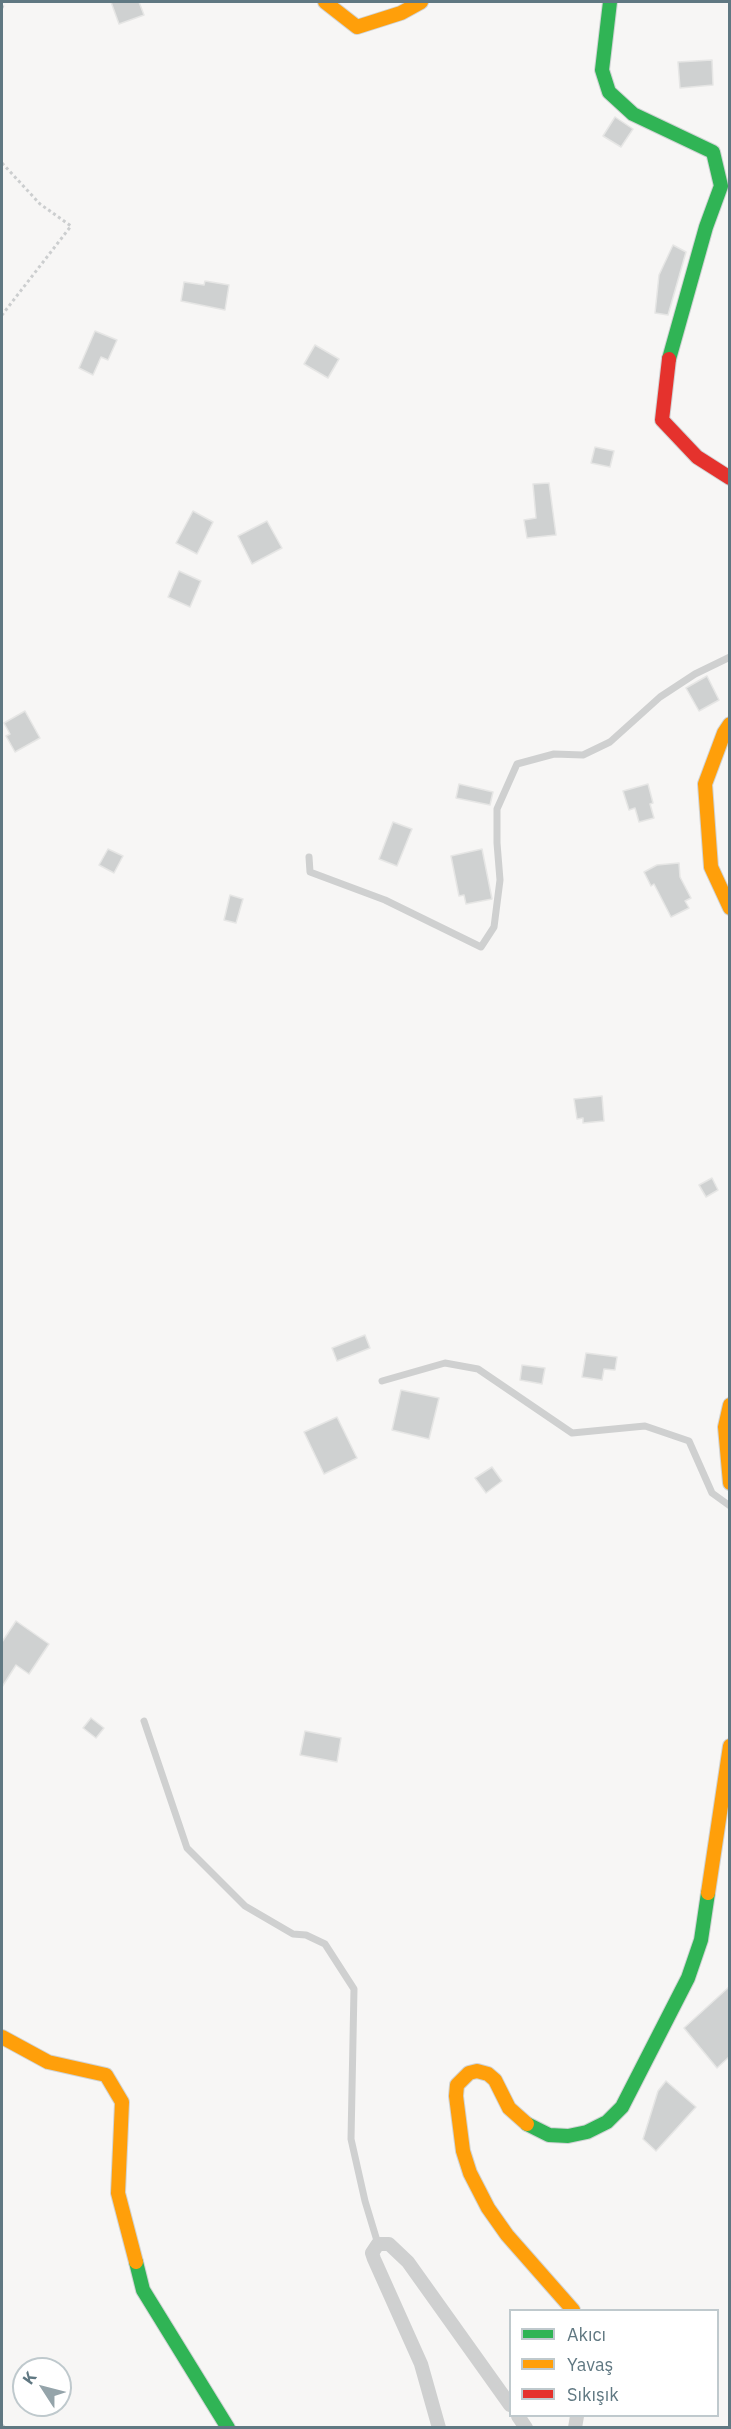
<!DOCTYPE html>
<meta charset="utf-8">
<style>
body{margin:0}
#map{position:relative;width:731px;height:2429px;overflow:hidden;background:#f7f6f5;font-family:"IBM Plex Sans",sans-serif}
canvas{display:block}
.frame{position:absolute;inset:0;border:3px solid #607882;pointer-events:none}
.legend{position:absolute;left:509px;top:2309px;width:210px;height:108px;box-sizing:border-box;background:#fff;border:2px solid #bfc9cd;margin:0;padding:8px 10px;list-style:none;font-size:18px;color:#607882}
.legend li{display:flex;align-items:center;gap:12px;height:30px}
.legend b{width:30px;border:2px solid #bfc9cd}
.north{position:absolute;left:12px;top:2357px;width:60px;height:60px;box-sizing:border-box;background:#fff;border:2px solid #bfc9cd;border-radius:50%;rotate:306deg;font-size:16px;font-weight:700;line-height:24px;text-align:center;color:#607882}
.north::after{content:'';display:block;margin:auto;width:21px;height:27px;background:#95a4aa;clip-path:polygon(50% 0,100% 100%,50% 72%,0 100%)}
</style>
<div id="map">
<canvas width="731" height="2429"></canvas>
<div class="frame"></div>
<ul class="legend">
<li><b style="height:8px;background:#30b455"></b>Akıcı</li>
<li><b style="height:8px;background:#ff9f0a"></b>Yavaş</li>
<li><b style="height:8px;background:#e5322d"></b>Sıkışık</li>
</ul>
<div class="north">K</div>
</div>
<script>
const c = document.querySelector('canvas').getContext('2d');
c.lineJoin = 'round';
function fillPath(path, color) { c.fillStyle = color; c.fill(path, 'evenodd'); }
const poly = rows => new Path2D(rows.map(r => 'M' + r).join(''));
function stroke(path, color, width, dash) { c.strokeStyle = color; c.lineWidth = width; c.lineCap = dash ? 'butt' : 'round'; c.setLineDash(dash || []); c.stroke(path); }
const building = poly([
 [111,2,139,2,144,15,119,24,111,2],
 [712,60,713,85,680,88,678,62,712,60],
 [615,117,633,129,621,147,603,136,615,117],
 [673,245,686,252,668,315,655,313,659,275,673,245],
 [205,281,229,285,225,310,181,301,184,282,204,285,205,281],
 [95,331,117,340,108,360,101,357,93,375,79,368,95,331],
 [315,345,339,359,328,378,304,364,315,345],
 [595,447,614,451,610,467,591,463,595,447],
 [549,483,556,535,527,538,524,520,536,518,533,484,549,483],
 [193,511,213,522,197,554,176,543,193,511],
 [267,521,282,548,252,564,238,536,267,521],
 [179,571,201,581,190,607,168,597,179,571],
 [707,676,719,700,699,711,686,688,707,676],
 [25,711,40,738,15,752,6,736,10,734,4,723,25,711],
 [459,784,493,792,490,805,456,798,459,784],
 [648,784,653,803,650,804,654,818,639,822,635,808,629,810,623,791,648,784],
 [393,822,412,829,397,866,379,859,393,822],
 [108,849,123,856,114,873,99,865,108,849],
 [482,849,492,899,466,904,464,895,459,896,451,856,482,849],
 [679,863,680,877,691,898,685,901,689,908,671,917,654,884,651,886,644,872,657,865,679,863],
 [230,895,243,899,236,923,224,920,230,895],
 [602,1096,604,1121,583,1123,583,1118,577,1119,574,1099,602,1096],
 [712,1178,718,1190,706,1197,699,1185,712,1178],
 [365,1335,370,1348,337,1361,332,1348,365,1335],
 [586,1353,617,1357,615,1370,604,1369,602,1380,582,1377,586,1353],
 [522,1365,545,1368,542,1384,520,1380,522,1365],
 [401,1390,439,1398,429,1439,392,1430,401,1390],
 [337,1417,357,1458,324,1474,304,1432,337,1417],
 [492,1467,502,1481,486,1493,475,1478,492,1467],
 [16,1621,49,1644,29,1674,16,1665,2,1687,2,1642,16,1621],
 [91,1718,104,1728,96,1738,83,1728,91,1718],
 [305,1731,341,1738,337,1762,300,1755,305,1731],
 [729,1987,729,2057,717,2068,684,2028,729,1987],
 [666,2081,696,2107,656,2151,643,2139,658,2091,666,2081]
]);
fillPath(building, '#cfd1d1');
stroke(building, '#e6e6e5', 1.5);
const fast = poly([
 [610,2,602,70,609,92,633,114,713,152,721,186,706,227,669,359],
 [527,2124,549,2135,568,2136,587,2132,607,2122,622,2107,688,1978,701,1940,708,1893],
 [136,2262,143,2290,228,2428]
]);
const slow = poly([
 [325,2,357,27,401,13,421,2],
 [730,724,724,733,705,784,711,867,730,908],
 [730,1405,725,1427,730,1483],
 [708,1893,730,1746],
 [2,2037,48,2062,106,2075,122,2102,118,2193,136,2262],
 [527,2124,509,2108,495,2080,488,2074,477,2071,469,2073,457,2085,456,2096,463,2151,470,2173,488,2208,507,2235,573,2310]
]);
const jam = poly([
 [669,359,662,420,697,457,730,478]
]);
stroke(fast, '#d0d3d4', 16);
stroke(slow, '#d0d3d4', 16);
stroke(jam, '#d0d3d4', 16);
stroke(poly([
 [2,8,4,2],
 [2,163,40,204,71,226,2,315],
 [2,2425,5,2428]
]), '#cccecf', 3, [3, 3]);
stroke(poly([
 [309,857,310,872,385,900,481,947,494,927,500,880,497,843,497,809,517,764,554,754,583,755,610,742,660,697,695,674,730,657],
 [382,1381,445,1363,478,1369,572,1433,645,1426,689,1441,712,1493,730,1506],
 [144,1721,187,1848,245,1906,293,1934,306,1935,325,1944,354,1989,351,2139,365,2201,378,2244]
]), '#cfd0d0', 7);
stroke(poly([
 [518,2416,526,2428],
 [439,2428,421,2364,374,2259,372,2253,378,2244,389,2244,408,2262,510,2405],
 [575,2428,577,2416]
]), '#cfd0d0', 14);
stroke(fast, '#30b455', 14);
stroke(slow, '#ff9f0a', 14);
stroke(jam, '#e5322d', 14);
</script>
